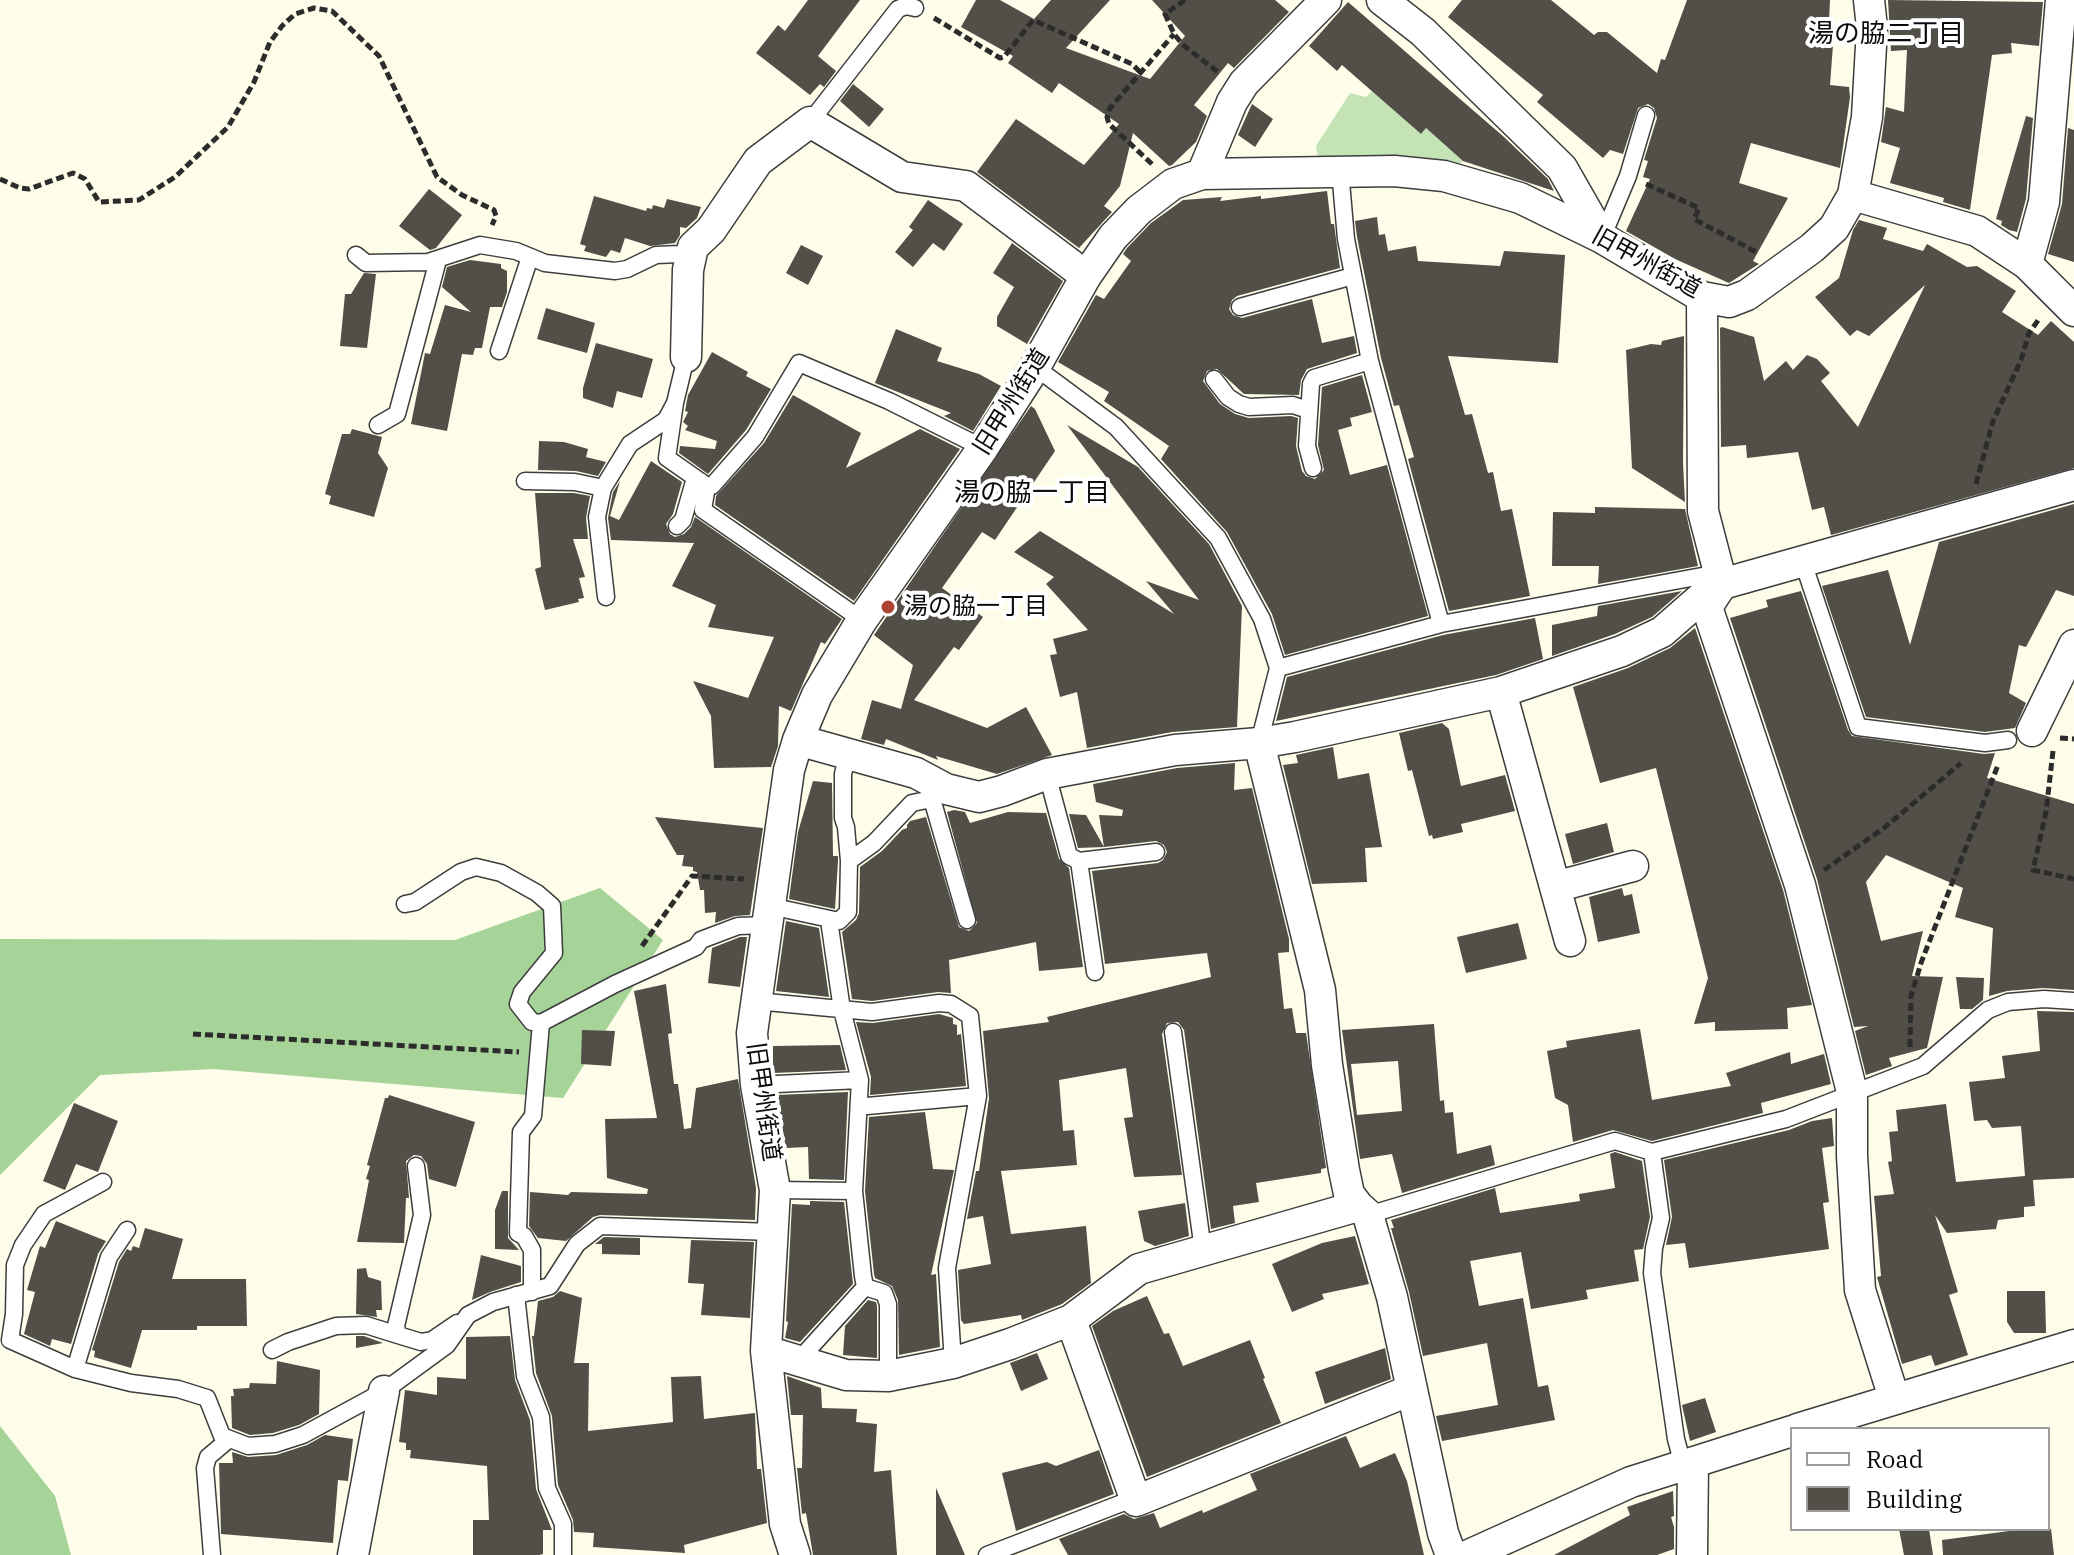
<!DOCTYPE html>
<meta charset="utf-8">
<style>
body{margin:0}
#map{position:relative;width:2074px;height:1555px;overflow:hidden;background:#fdfde9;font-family:"IBM Plex Serif",serif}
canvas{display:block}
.legend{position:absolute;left:1790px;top:1427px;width:260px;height:104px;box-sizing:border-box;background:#fff;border:2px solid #9d9d9d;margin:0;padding:10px 14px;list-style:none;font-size:24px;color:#0a0a0a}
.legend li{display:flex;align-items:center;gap:16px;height:40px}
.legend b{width:40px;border:2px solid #9d9d9d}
</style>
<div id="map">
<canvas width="2074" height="1555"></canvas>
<ul class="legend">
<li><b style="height:10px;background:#fff"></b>Road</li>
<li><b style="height:22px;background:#524e48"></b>Building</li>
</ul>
</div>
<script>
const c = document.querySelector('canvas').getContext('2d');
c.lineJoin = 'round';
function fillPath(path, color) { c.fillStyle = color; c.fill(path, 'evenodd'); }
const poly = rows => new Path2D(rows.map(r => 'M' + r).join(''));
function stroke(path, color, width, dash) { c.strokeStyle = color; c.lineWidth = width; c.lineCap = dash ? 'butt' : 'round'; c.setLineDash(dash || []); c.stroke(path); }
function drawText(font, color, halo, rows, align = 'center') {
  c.font = font + ' "IBM Plex Serif","Noto Sans JP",serif'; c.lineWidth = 8; c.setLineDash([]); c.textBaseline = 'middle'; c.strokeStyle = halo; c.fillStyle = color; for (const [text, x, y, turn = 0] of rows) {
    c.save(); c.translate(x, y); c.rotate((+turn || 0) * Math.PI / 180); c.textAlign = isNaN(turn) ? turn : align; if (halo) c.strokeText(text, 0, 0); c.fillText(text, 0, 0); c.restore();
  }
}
fillPath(poly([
 [1372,91,1421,134,1426,128,1463,161,1454,169,1318,158,1316,146,1350,93,1366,97]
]), '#c5e4b6');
fillPath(poly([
 [600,888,663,940,563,1098,213,1069,100,1075,0,1175,0,939,455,940],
 [0,1426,55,1496,71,1555,0,1555]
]), '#a6d397');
fillPath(poly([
 [808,0,860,0,818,56,836,71,824,87,820,84,810,95,756,53,778,25,785,31],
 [976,0,1000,0,1034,19,1051,0,1110,0,1066,48,1150,79,1185,36,1152,0,1275,0,1289,12,1234,68,1228,63,1194,105,1207,116,1196,142,1172,165,1169,166,1133,133,1120,186,1104,206,1112,212,1079,248,977,172,1016,119,1084,165,1119,124,1059,83,1052,93,1008,63,1013,56,961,27],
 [1462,0,1551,0,1594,35,1598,32,1607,32,1657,73,1661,59,1665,60,1687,0,1830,0,1828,44,1833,45,1830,85,1849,87,1850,97,1840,168,1751,143,1739,183,1788,198,1753,261,1759,264,1729,283,1675,259,1626,231,1650,179,1643,177,1648,161,1644,160,1657,118,1654,108,1648,104,1638,108,1623,154,1610,150,1603,158,1537,102,1543,95,1448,17],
 [1888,0,2043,2,2039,46,2011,43,2012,53,1992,55,1970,210,1943,202,1944,198,1890,183,1900,148,1881,142,1886,107,1904,112,1907,50,1891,51],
 [1348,2,1504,137,1548,179,1554,191,1463,161,1426,128,1421,134,1342,65,1337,71,1309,46],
 [853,84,884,109,869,127,840,101],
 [1252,104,1273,119,1255,147,1238,135],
 [2026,116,2033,118,2026,199,2017,232,2009,230,2001,225,2002,221,1996,219],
 [2068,128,2074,130,2074,262,2048,254,2062,204],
 [429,189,462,215,436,248,430,250,399,226],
 [1327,191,1331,224,1334,224,1340,268,1237,296,1232,300,1229,309,1233,315,1242,318,1312,299,1322,343,1354,336,1357,353,1307,369,1301,380,1299,395,1244,394,1217,369,1207,371,1203,381,1220,404,1235,414,1249,418,1291,416,1298,418,1296,446,1302,471,1306,476,1315,479,1324,470,1318,445,1322,387,1362,375,1372,412,1350,418,1352,426,1338,430,1350,475,1387,465,1428,616,1285,655,1272,614,1227,532,1161,459,1169,446,1104,401,1109,392,1058,362,1096,295,1104,299,1131,261,1123,254,1127,248,1151,223,1183,200,1222,197,1220,201,1261,196,1261,199],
 [594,196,646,211,647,208,652,209,653,205,664,208,667,199,701,207,697,218,686,228,680,227,680,235,675,243,650,246,625,238,620,253,611,250,606,257,584,251,586,246,580,244],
 [928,200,963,224,944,251,933,243,913,267,895,252,913,230,909,227],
 [1377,217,1379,235,1385,234,1388,251,1416,246,1418,261,1500,266,1504,251,1565,255,1558,363,1448,356,1465,415,1472,414,1488,473,1493,472,1501,511,1512,509,1530,596,1449,611,1408,459,1414,457,1399,405,1394,406,1381,358,1357,237,1355,221],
 [1859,220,1887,228,1883,239,1923,251,1927,244,1967,267,1977,266,2016,291,2002,312,2038,335,2051,321,2074,342,2074,468,1831,535,1824,507,1812,510,1798,452,1747,458,1746,445,1721,447,1720,328,1722,327,1754,337,1764,381,1786,361,1793,370,1807,355,1817,359,1830,373,1821,381,1858,427,1925,285,1869,336,1857,330,1850,336,1815,297,1839,278,1853,230],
 [1012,243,1063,281,1027,344,997,326,997,317,1014,287,993,273],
 [801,245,823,256,808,285,786,273],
 [470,260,501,264,501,268,507,271,507,292,502,307,490,307,482,348,475,348,473,355,462,354,447,431,411,424,425,353,430,354,445,305,471,312,442,287,447,267],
 [364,273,376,274,367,348,340,346,345,294,351,294],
 [546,308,595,323,587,353,537,339],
 [896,329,942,348,937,361,979,374,1001,386,973,431,944,416,951,413,875,383],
 [1684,336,1683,463,1685,502,1632,468,1626,350,1651,344,1661,345,1662,341],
 [596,343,653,359,642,398,617,391,613,408,583,398,583,388],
 [712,352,748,372,746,376,771,389,746,430,708,474,679,453,680,446,715,449,717,441,685,430,688,426,683,422,688,412,685,411,688,395],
 [793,395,861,433,846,468,920,429,960,449,854,601,715,505,716,496,764,443],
 [1031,406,1035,409,1055,451,995,540,982,532,942,588,956,598,954,601,957,598,983,617,959,650,954,647,914,700,987,728,1026,707,1052,755,997,774,936,756,938,760,886,739,884,745,861,739,872,700,901,709,913,665,874,635],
 [1067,425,1138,467,1209,544,1242,606,1237,727,1172,732,1087,748,1077,692,1060,697,1050,655,1057,654,1053,639,1088,630,1046,584,1054,577,1014,552,1040,531,1174,614,1146,581,1199,600],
 [352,429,382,437,378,453,388,468,374,517,329,504,331,496,325,494,342,434,350,434],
 [539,441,564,442,588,449,586,457,606,462,598,476,576,471,538,470],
 [651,461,682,482,673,514,666,524,670,534,675,537,684,534,691,527,695,517,842,619,825,644,821,642,791,711,779,706,778,746,771,767,714,768,711,716,693,681,748,698,774,637,708,627,716,605,672,586,694,543,611,540,608,518,613,492,620,481,610,516,619,520],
 [535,493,574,493,590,496,586,518,588,539,573,539,585,577,579,578,584,598,578,599,579,602,545,610,535,569,541,567],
 [2074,504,2074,596,2056,590,2026,647,2019,645,2009,693,2026,703,2015,728,1985,732,1866,717,1822,586,1888,570,1910,645,1939,542],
 [1595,507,1685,509,1698,566,1598,584,1599,566,1552,566,1553,512,1595,513],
 [1682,591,1652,617,1615,634,1552,656,1552,625,1597,616,1598,606],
 [1801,591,1848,730,1852,736,1984,754,1995,753,1987,778,2074,804,2074,990,2043,988,2007,991,1989,996,1993,928,1955,917,1963,888,1886,855,1866,882,1881,941,1923,931,1912,976,1943,977,1927,1048,1889,1058,1892,1066,1866,1075,1855,1031,1868,1026,1854,1027,1817,879,1730,618,1768,607,1766,600],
 [1535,618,1543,659,1496,675,1276,721,1287,677,1443,635],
 [1695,628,1783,890,1812,1005,1787,1008,1788,1029,1715,1031,1715,1022,1694,1024,1708,978,1656,768,1600,783,1573,687,1628,668,1670,648],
 [1442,723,1449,729,1461,786,1505,775,1515,811,1461,824,1463,832,1433,839,1432,835,1429,836,1412,770,1408,771,1399,733],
 [1333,747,1338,779,1369,773,1382,847,1365,848,1367,882,1312,884,1283,765,1298,763,1296,755],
 [1235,763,1234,790,1252,788,1289,939,1289,952,1278,953,1284,1009,1292,1008,1296,1033,1306,1033,1326,1168,1321,1169,1321,1173,1256,1183,1259,1202,1233,1206,1235,1223,1211,1229,1184,1030,1178,1022,1167,1023,1162,1034,1182,1175,1134,1177,1124,1118,1133,1117,1126,1068,1059,1080,1063,1131,1074,1130,1077,1165,1001,1171,1011,1234,1086,1226,1091,1283,1062,1304,1022,1320,1021,1315,964,1324,961,1320,958,1270,991,1264,983,1216,967,1219,976,1171,979,1171,989,1098,983,1031,1049,1022,1047,1017,1211,977,1207,953,1105,964,1092,871,1158,863,1163,860,1167,852,1164,845,1156,841,1104,847,1099,815,1122,816,1123,810,1096,802,1093,784,1177,768],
 [813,781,832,783,833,856,838,856,838,861,835,909,789,899,798,832],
 [954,810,965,812,970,823,1008,812,1046,813,1059,859,1069,868,1083,967,1039,971,1036,942,949,960,951,993,938,992,872,1001,852,999,842,932,856,920,859,913,860,867,882,851,902,830,907,828,907,825,910,821,926,817,959,927,969,931,977,923,947,812],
 [1069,814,1086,815,1104,847,1078,848],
 [655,817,763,828,750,915,735,916,715,923,716,912,705,913,704,890,700,890,697,872,693,871,693,867,682,866,684,855,677,855],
 [1607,823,1614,852,1573,864,1565,834],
 [1622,888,1624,896,1632,894,1640,933,1598,942,1589,897],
 [786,921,819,928,829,997,776,991],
 [1518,923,1527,959,1466,973,1457,937],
 [740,937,747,937,740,987,708,983,712,948],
 [1956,977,1984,978,1983,1000,1972,1009,1960,1009],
 [666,984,672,1033,668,1034,674,1084,678,1084,684,1129,691,1128,696,1088,738,1079,756,1188,755,1220,600,1215,593,1217,566,1241,538,1238,529,1226,530,1192,568,1195,571,1192,647,1194,648,1189,607,1178,605,1119,657,1118,634,991],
 [2037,1011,2074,1012,2074,1178,2033,1180,2035,1206,2024,1207,2024,1217,1998,1220,1996,1229,1947,1233,1935,1215,1958,1292,1949,1295,1968,1355,1935,1366,1931,1355,1902,1364,1877,1277,1881,1276,1874,1196,1894,1194,1888,1162,1892,1161,1889,1132,1898,1131,1896,1110,1946,1104,1956,1182,2025,1176,2021,1126,1992,1128,1987,1120,1974,1121,1969,1082,2005,1078,2002,1056,2040,1051],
 [939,1014,953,1018,953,1024,957,1025,957,1035,961,1034,966,1086,870,1095,871,1077,856,1022,873,1023],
 [1434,1024,1440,1101,1444,1100,1445,1113,1453,1112,1457,1154,1491,1145,1495,1165,1402,1193,1392,1154,1360,1159,1342,1030],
 [1398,1061,1402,1111,1357,1115,1351,1064],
 [1640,1029,1652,1100,1731,1086,1726,1073,1790,1052,1791,1064,1824,1054,1831,1084,1761,1103,1763,1113,1652,1141,1613,1130,1573,1142,1568,1105,1555,1098,1547,1051,1567,1047,1566,1041],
 [582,1030,615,1031,611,1066,581,1064],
 [840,1045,846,1070,773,1073,773,1046],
 [848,1092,844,1180,809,1179,808,1147,786,1148,776,1095],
 [389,1095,475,1122,456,1187,429,1179,427,1164,421,1156,414,1155,406,1161,409,1198,406,1198,404,1243,357,1242,369,1180,366,1179,370,1166,367,1165,385,1098,388,1098],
 [74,1103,118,1121,98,1172,76,1164,65,1190,43,1181],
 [925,1112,933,1169,954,1170,931,1275,936,1274,940,1347,899,1355,898,1300,892,1286,875,1278,874,1274,865,1191,869,1117],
 [1832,1118,1834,1146,1822,1148,1829,1202,1823,1203,1829,1249,1689,1268,1685,1243,1666,1245,1672,1217,1664,1160,1789,1130,1812,1121],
 [1615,1152,1642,1161,1650,1217,1643,1249,1634,1250,1639,1281,1586,1290,1588,1299,1531,1309,1521,1252,1470,1261,1479,1306,1523,1298,1538,1387,1548,1385,1555,1420,1442,1441,1436,1416,1498,1405,1487,1343,1423,1356,1409,1292,1391,1228,1394,1228,1391,1220,1495,1188,1500,1213,1580,1201,1579,1194,1615,1188,1610,1154],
 [502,1191,508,1191,508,1238,519,1250,495,1249,495,1210],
 [810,1201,844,1202,853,1284,800,1342,785,1338,788,1322,786,1321,792,1204,810,1205],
 [1185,1203,1189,1236,1155,1246,1144,1241,1138,1211],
 [56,1221,106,1241,98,1254,71,1344,52,1339,50,1346,24,1334,35,1292,27,1290,40,1246,45,1248],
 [145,1228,183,1239,172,1279,246,1279,247,1326,197,1326,197,1330,142,1330,131,1368,94,1357,95,1351,92,1350,119,1262,127,1249,131,1251,133,1246,139,1248],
 [1355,1236,1369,1284,1322,1294,1324,1299,1292,1312,1272,1264,1322,1243],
 [604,1237,640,1238,640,1255,602,1254,602,1244,595,1244],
 [691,1240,754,1242,750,1318,701,1315,704,1284,688,1283],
 [481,1255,521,1266,521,1282,490,1292,472,1300],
 [366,1268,368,1277,381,1281,382,1310,376,1310,377,1317,356,1314,357,1269],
 [560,1291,582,1298,574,1363,589,1363,588,1431,673,1422,671,1377,701,1376,704,1419,755,1413,757,1469,761,1469,767,1523,684,1545,685,1553,593,1547,594,1533,574,1532,573,1520,558,1485,552,1416,536,1373,532,1336,534,1336,538,1301,553,1297],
 [2007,1291,2045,1291,2046,1333,2014,1333,2007,1322],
 [1147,1296,1164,1334,1169,1333,1183,1366,1250,1340,1265,1378,1263,1379,1281,1423,1147,1477,1092,1326,1113,1311],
 [868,1300,876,1302,877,1306,877,1358,843,1355,845,1326],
 [356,1336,364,1336,383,1343,356,1348],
 [510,1336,515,1380,530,1420,536,1489,552,1530,543,1530,543,1554,539,1555,473,1555,473,1520,489,1520,487,1466,410,1458,411,1450,406,1450,406,1443,399,1442,405,1390,437,1395,437,1377,466,1379,466,1337],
 [1385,1348,1391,1379,1325,1404,1315,1372],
 [1037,1353,1048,1379,1021,1391,1010,1363],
 [277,1361,320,1370,319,1414,299,1425,273,1433,250,1435,232,1428,231,1396,234,1396,233,1389,249,1388,250,1383,276,1384],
 [787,1376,821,1388,822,1408,857,1409,856,1422,877,1424,874,1472,891,1470,897,1555,813,1555,806,1513,802,1514,797,1468,802,1468,803,1415,791,1415],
 [1705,1398,1716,1432,1690,1441,1682,1405],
 [325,1435,353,1439,348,1481,338,1480,333,1543,221,1534,219,1463,233,1463,232,1452,248,1457,276,1455,307,1445],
 [1346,1436,1360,1468,1395,1453,1407,1481,1424,1555,1068,1555,1059,1539,1124,1514,1134,1519,1154,1513,1160,1528,1202,1510,1203,1513,1257,1490,1250,1474],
 [1099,1450,1114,1494,1016,1531,1002,1473,1047,1462,1056,1466],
 [936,1488,965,1555,936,1555],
 [1673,1491,1674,1516,1671,1517,1674,1527,1674,1549,1657,1555,1554,1555,1630,1515,1627,1507],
 [1899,1529,1929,1529,1933,1555,1904,1555],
 [2024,1529,2051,1529,2054,1555,1943,1555,1942,1540]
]), '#524e48');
const service = poly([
 [810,122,898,9,906,6,915,8],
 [1602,238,1628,176,1646,115],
 [356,255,366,263,428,262,480,245,516,251,545,263,615,271,627,269,656,255,680,254,693,247],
 [1240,307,1353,276],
 [499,351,530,257],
 [1035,367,1116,427,1218,538,1262,619,1278,668],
 [1214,379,1228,397,1239,404,1249,407,1293,405,1308,410],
 [675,403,667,458,707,486,703,510,862,620],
 [378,425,397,414,438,260],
 [1313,468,1307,446,1311,384,1314,378,1370,361],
 [525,481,575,482,603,488],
 [707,486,712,486,755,437,799,363,889,401,983,448],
 [677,526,683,520,693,485,700,481],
 [1803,562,1858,727,1985,743,2008,740],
 [606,597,597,517,603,488,630,444,666,420,675,403,686,357],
 [1441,624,1702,576,1722,584],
 [1259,743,1278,668,1441,624,1370,361,1346,239,1340,170],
 [848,754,843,774,843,818,846,827,849,861],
 [1047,774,1069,856,1079,861,1156,852],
 [932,799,967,920],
 [1079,861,1095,972],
 [405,904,415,902,461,872,476,867,501,873,537,893,552,906,554,953,522,992,518,1004,532,1022,541,1023,615,984,696,947,701,940,738,926,767,925],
 [770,906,839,921,848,912,849,861,874,843,912,803,932,799,946,789],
 [832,921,830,927,842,1010,860,1080,854,1191,863,1276,865,1287,884,1293,888,1304,888,1376],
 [756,1001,872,1012,939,1003,951,1004,970,1016,978,1096,947,1268,953,1363],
 [1173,1032,1203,1250],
 [756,1085,860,1080],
 [860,1104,867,1106,978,1096],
 [1652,1152,1661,1218,1654,1248,1652,1273,1676,1439,1683,1465],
 [416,1166,422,1215,396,1326,398,1335,421,1342,432,1340,457,1323],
 [103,1182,44,1214,23,1245,15,1265,14,1314,10,1340,75,1369,131,1383,178,1389,207,1398,222,1436,248,1446,275,1444,303,1435,384,1391,447,1345,468,1315,493,1302,550,1286,577,1244,600,1226,772,1232],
 [775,1190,854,1191],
 [1368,1215,1615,1141,1652,1152,1786,1119,1923,1066,1988,1010,2008,1002,2044,999,2074,1001],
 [532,1292,532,1250,524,1236,518,1233,521,1132,533,1116,541,1023],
 [516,1295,525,1376,541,1417,547,1488,563,1524,563,1555],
 [272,1350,288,1342,336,1326,366,1325,398,1335],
 [798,1361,865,1287],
 [75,1369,109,1257,127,1230],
 [212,1555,205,1468,208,1457,228,1440],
 [987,1555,1135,1498]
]);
const minor = poly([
 [1382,0,1423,32,1562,168,1602,238],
 [1202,174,1232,102,1244,83,1326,0],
 [1853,195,1977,231,2027,264,2074,311],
 [2027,264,2044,202,2061,0],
 [1702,297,1703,511,1722,584,1707,607,1800,885,1852,1092,1852,1156,1860,1290,1894,1398],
 [686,357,688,270,693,247,711,230,758,161,810,122,902,177,966,186,1086,276],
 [1501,692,1570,941],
 [2032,731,2074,645],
 [798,740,916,773,946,789,979,797,1002,791,1047,774,1175,750,1259,743,1295,737,1501,692,1622,651,1662,632,1701,598,1722,584,2074,485],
 [1259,743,1320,990,1327,1065,1344,1170,1349,1194,1358,1206,1368,1215,1392,1297,1443,1533,1451,1555],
 [1555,887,1633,866],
 [1071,1320,1136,1501,1411,1390],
 [766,1351,846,1375,888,1376,953,1363,1010,1344,1071,1320,1139,1269,1358,1206],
 [1797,1429,2074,1345],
 [353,1555,384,1391],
 [795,1555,785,1524,766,1351,775,1190,756,1085,752,1033,789,770,798,740,817,695,862,620,983,448,1035,367,1086,276,1113,237,1139,210,1173,184,1202,174,1394,171,1444,176,1520,198,1602,238,1702,297,1729,302,1747,295,1812,248,1834,228,1853,195,1867,117,1872,28,1869,0],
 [1469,1555,1631,1482,1792,1431],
 [1692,1555,1693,1463]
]);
stroke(service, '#3d3d3d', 19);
stroke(minor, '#3d3d3d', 33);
stroke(poly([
 [1185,0,1165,14,1174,34,1183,45,1218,72],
 [934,18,1000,58,1004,57,1033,20,1132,64,1140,72],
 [1152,164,1109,124,1107,117,1110,108,1174,34],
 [0,179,20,188,29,189,73,173,85,179,99,202,139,200,175,177,228,127,254,82,270,42,282,26,295,14,314,8,332,11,379,56,437,177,462,195,494,210,496,216,492,225],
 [1646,184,1699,208,1694,219,1758,253],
 [1976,484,1993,421,2021,360,2029,333,2039,319],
 [2060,738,2074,739],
 [2053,751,2046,812,2033,870,2074,879],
 [1824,870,1884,828,1961,763],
 [642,946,692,876,744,879],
 [193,1034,519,1052],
 [1910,1047,1911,996,1921,963,1998,765]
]), '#2c2c2c', 5, [8, 4]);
stroke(service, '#fff', 16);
stroke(minor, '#fff', 30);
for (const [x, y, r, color] of [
 [888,607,8,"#ad422f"]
]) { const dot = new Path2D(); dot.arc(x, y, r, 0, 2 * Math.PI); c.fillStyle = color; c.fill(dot); stroke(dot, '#fff', 3); }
drawText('24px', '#0a0a0a', '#fff', [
 ["旧甲州街道",1646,263,29],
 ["旧甲州街道",1012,402,-58],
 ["旧甲州街道",763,1102,82]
]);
drawText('24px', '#0a0a0a', '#fff', [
 ["湯の脇一丁目",904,607]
], 'left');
drawText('26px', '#0a0a0a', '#fff', [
 ["湯の脇二丁目",1886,34],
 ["湯の脇一丁目",1032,493]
]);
</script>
